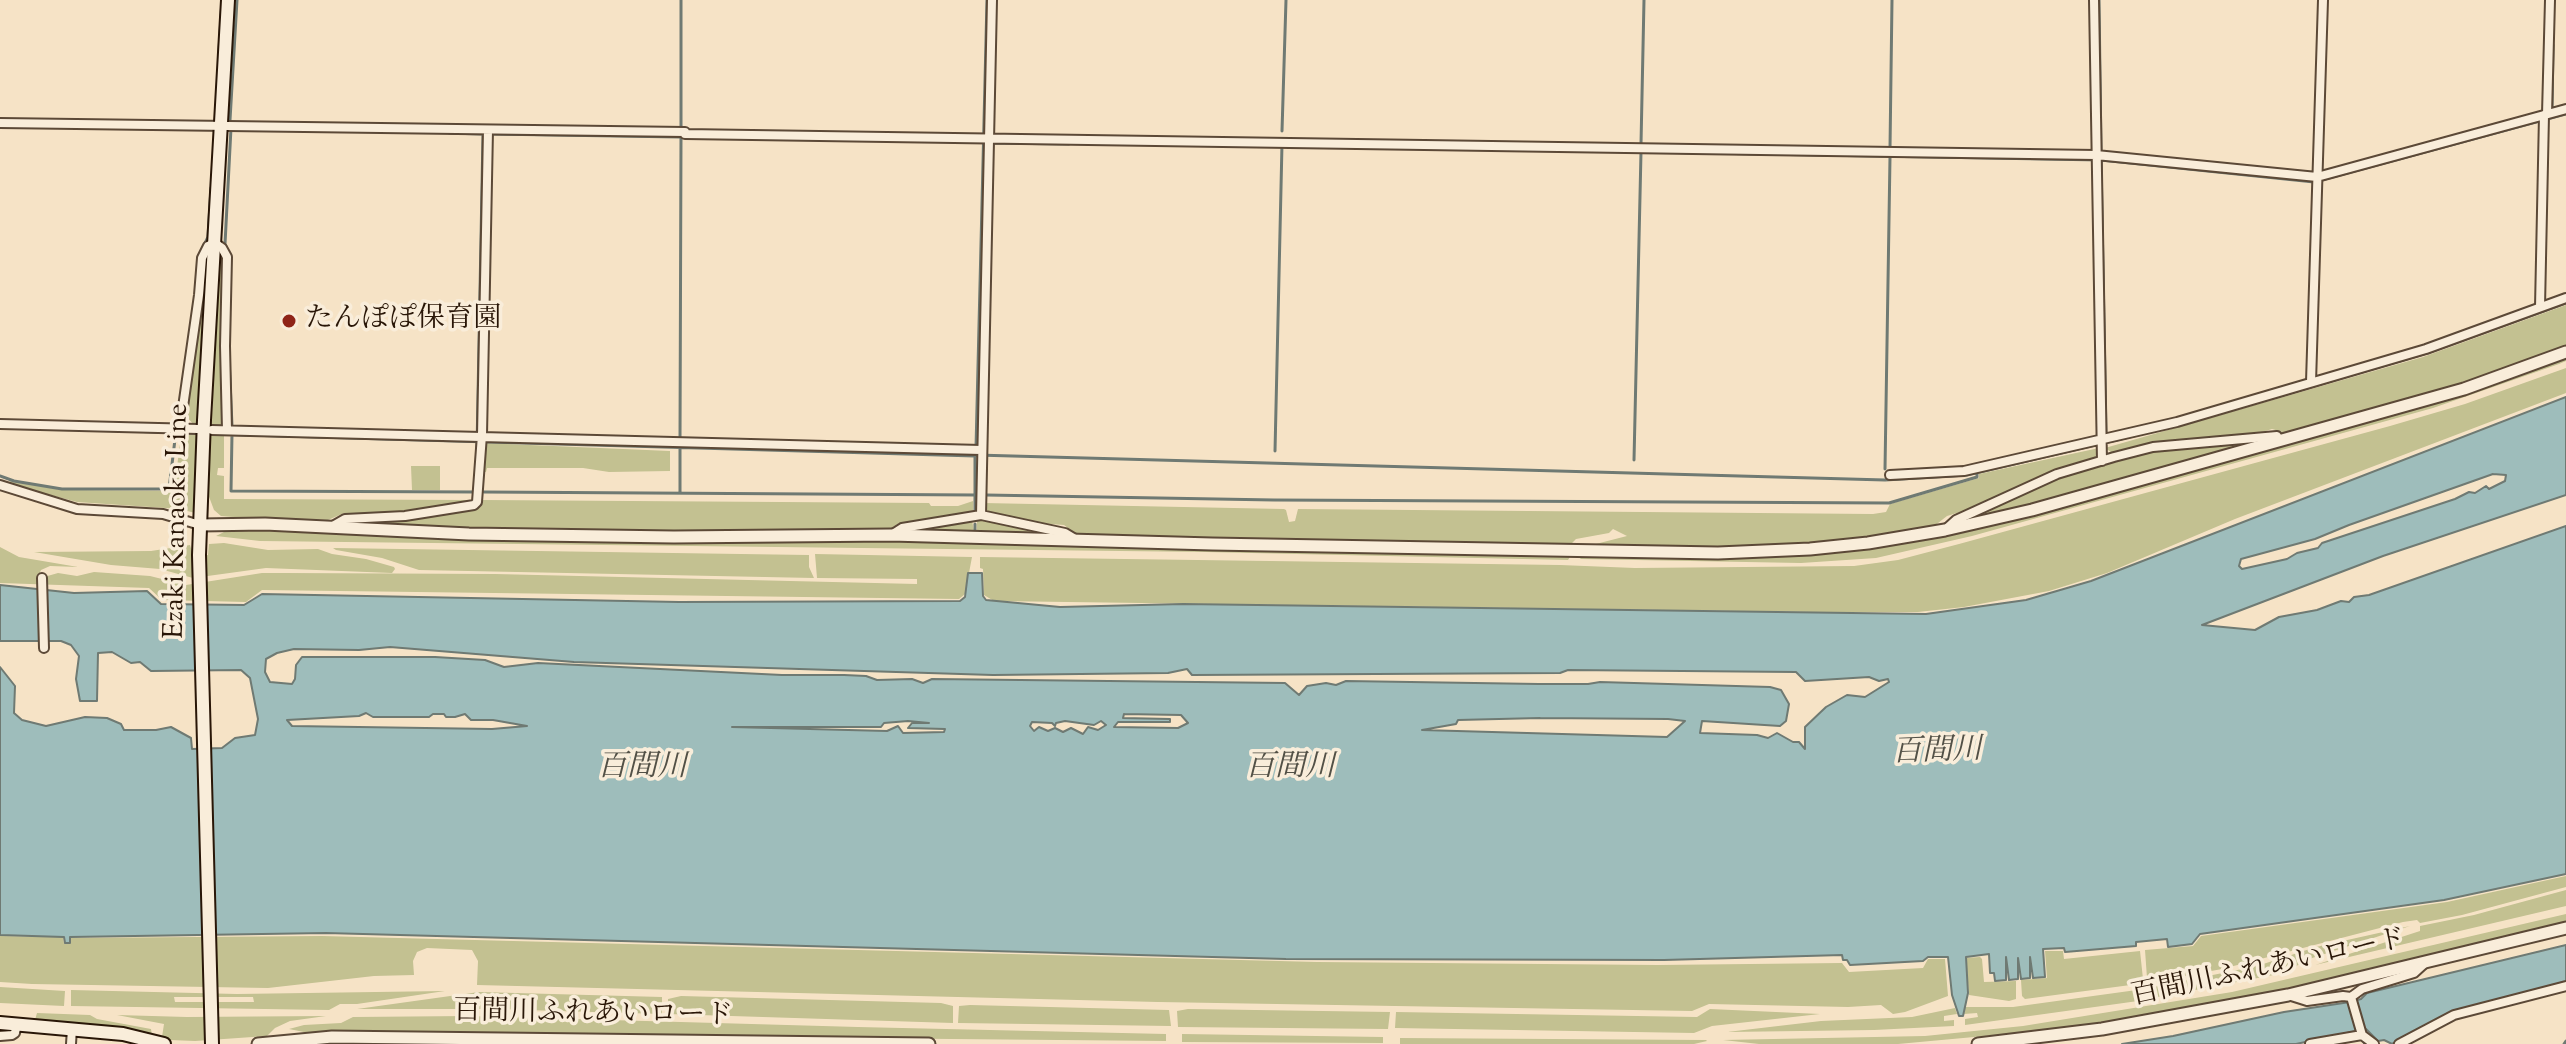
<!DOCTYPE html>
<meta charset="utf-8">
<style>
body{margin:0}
canvas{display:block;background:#f6e3c6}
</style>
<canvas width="2566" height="1044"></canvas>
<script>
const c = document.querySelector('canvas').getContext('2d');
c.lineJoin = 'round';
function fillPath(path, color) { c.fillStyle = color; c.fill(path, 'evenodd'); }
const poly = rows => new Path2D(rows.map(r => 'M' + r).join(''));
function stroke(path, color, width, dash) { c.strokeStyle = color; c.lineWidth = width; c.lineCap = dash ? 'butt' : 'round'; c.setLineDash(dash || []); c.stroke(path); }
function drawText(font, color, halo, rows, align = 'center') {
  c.font = font + ' "Sorts Mill Goudy","Noto Serif JP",serif'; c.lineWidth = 7; c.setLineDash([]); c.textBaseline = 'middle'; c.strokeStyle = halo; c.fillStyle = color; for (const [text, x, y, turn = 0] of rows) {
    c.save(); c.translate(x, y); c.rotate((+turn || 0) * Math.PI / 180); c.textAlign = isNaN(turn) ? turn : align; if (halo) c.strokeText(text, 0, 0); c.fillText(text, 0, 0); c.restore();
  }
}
fillPath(poly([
 [209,252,195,513,180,509,77,502,9,484,10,481,62,490,174,491,181,435,194,435,195,426,185,415,203,256],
 [220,255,223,257,224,422,221,425,212,426,212,435,224,436,224,468,218,468,217,475,224,476,224,499,473,500,389,513,344,513,328,520,233,517,221,516,214,510,208,494],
 [2566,305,2566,346,2419,398,2289,434,2272,429,2259,433,2155,444,2114,454,2105,448,2423,357],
 [2566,357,2566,361,2559,364,2433,408,1972,536,1876,558,1801,563,1580,559,1583,555,1738,557,1846,551,1921,540,2002,523,2344,429,2444,400],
 [2566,368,2566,393,2235,519,2107,573,2049,591,1964,607,1918,612,1810,612,994,601,984,595,983,569,980,568,980,557,1560,565,1635,568,1854,566,1898,560,1959,544,2390,426,2465,404],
 [2259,442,1966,521,1965,520,2060,476,2155,450],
 [483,443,670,451,670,471,609,472,583,468,487,468,486,472,482,472],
 [2099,448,2094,460,1986,504,1947,516,1933,527,1801,545,1715,548,1584,547,1627,536,1613,529,1609,533,1576,539,1571,544,1367,544,1077,535,1064,525,1024,522,988,514,984,509,983,503,1284,509,1286,510,1289,522,1295,521,1298,509,1873,514,1886,512,1890,504,1979,478,1979,474],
 [411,466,440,466,440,490,412,490],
 [482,500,929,503,931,506,958,506,973,501,973,514,899,523,885,532,804,533,507,530,356,522,405,518,479,506],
 [972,520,974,532,914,532,914,530],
 [977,520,1049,532,1049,534,977,532],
 [261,530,413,537,575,541,978,541,1206,549,1569,555,1570,557,1568,560,1206,552,260,541,216,536,226,531],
 [224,543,268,550,318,549,332,554,366,559,394,567,395,569,392,573,266,568,193,578,160,569,111,565,34,552,151,551,190,545,193,555,208,555,209,544],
 [0,547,19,557,78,567,50,566,41,570,37,579,58,573,77,576,94,572,150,576,186,585,262,573,283,573,495,574,917,584,917,579,817,578,815,554,972,557,965,594,959,599,262,590,246,602,162,600,149,588,0,583],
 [333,548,809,555,809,567,814,578,419,570,382,558,336,550],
 [2566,876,2566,887,2462,915,2420,923,2417,920,2403,922,2222,969,2152,982,2147,978,2145,950,2193,946,2201,936,2447,902],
 [2566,890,2566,906,2315,965,2420,931,2420,926,2474,915],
 [2566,914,2566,922,2406,962,2247,997,2061,1029,1898,1044,1759,1044,1723,1040,1925,1036,2023,1026,2232,992],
 [2410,926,2303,961,2289,972,2138,1001,1965,1025,1965,1019,1978,1017,1977,1013,1964,1014,1965,1007,2013,1007,2144,989,2257,966,2316,947],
 [0,936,63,937,64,944,70,944,70,938,322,936,1317,962,1658,965,1842,963,1849,972,1923,968,1928,959,1945,959,1948,996,1905,1012,1893,1014,1881,1005,1848,1007,1709,1004,1692,1011,1158,1002,477,985,478,961,472,950,427,948,417,952,413,961,414,975,374,976,268,988,32,984,0,982],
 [2045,951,2063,951,2064,959,2140,951,2143,979,2138,984,2025,999,2022,996,2021,980,2047,978],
 [1980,957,1982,959,1984,982,2016,981,2016,999,2009,1001,1969,995,1966,958],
 [0,987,65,991,64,1006,0,1003],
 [71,990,237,994,445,991,357,1004,340,1004,329,1010,71,1006],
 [174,997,253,997,254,1002,175,1002],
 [479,992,662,997,662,1014,491,1009,357,1009],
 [681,996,941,1003,953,1006,953,1023,668,1014,668,999],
 [970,1005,1169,1010,1171,1026,958,1023,959,1006],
 [1955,1008,1957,1014,1944,1016,1944,1021,1954,1020,1954,1026,1874,1030,1727,1032,1821,1021,1912,1017],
 [1188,1009,1390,1012,1388,1029,1178,1027,1177,1011],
 [1710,1009,1820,1014,1712,1026,1694,1033,1395,1028,1396,1012,1697,1017],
 [37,1013,90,1015,97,1019,151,1029,152,1036,130,1029,35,1020],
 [117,1015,187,1017,326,1016,290,1021,275,1028,267,1036,195,1041,170,1040,162,1037,164,1024],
 [468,1016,858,1027,1166,1034,1166,1041,309,1033,289,1029,304,1025,341,1023,353,1017],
 [1182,1034,1383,1037,1383,1043,1182,1042],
 [1400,1038,1706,1040,1707,1041,1694,1044,1400,1044]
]), '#c3c191');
const water = poly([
 [2566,397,2566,495,2383,556,2202,625,2255,630,2279,617,2317,610,2341,601,2349,602,2354,597,2369,595,2566,526,2566,874,2444,900,2200,934,2192,944,2168,947,2167,939,2136,942,2136,946,2065,952,2064,948,2043,949,2045,977,2033,978,2030,957,2030,978,2021,979,2018,958,2018,979,2009,980,2006,957,2006,980,1995,981,1994,973,1990,973,1989,954,1966,957,1968,993,1963,1016,1959,1016,1952,995,1948,957,1928,957,1923,961,1850,965,1847,960,1843,960,1842,955,1664,960,1286,959,326,933,70,937,70,943,65,943,64,937,0,935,0,667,15,686,14,713,22,720,46,726,85,717,107,718,121,724,124,730,156,730,171,727,191,738,192,749,222,748,235,738,255,735,258,719,250,678,241,670,151,671,140,662,131,663,112,652,98,653,97,701,80,701,76,679,79,656,71,645,61,641,0,641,0,585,74,593,147,591,161,604,244,605,262,594,679,602,960,601,965,597,968,573,982,573,983,596,986,600,1060,607,1183,604,1926,614,2026,600,2091,581,2566,397],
 [2493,474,2506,475,2505,481,2489,489,2486,486,2475,493,2469,492,2455,499,2322,543,2318,548,2297,553,2287,559,2242,569,2239,566,2241,559,2315,539,2349,525,2493,474],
 [390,647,574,662,993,675,1168,673,1187,669,1192,675,1560,673,1568,670,1796,672,1805,681,1869,677,1879,681,1888,679,1889,682,1865,697,1847,695,1826,707,1805,727,1805,749,1799,742,1793,742,1777,733,1768,738,1757,735,1700,733,1702,721,1780,726,1786,721,1789,704,1781,690,1770,687,1600,682,1588,684,1539,684,1346,681,1336,685,1326,683,1307,686,1299,695,1285,683,932,679,923,683,912,679,877,680,866,676,844,675,782,675,538,663,504,667,485,660,435,657,302,657,296,665,295,679,292,684,270,682,265,672,266,659,277,653,294,649,359,650,390,647],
 [366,713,373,717,429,717,433,714,444,714,446,717,455,717,465,714,471,720,493,720,527,726,492,729,292,726,287,720,359,716,366,713],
 [1124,714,1181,715,1188,723,1178,728,1114,727,1118,722,1170,722,1170,719,1123,718,1124,714],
 [1540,718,1668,719,1685,721,1667,737,1422,730,1456,724,1458,720,1540,718],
 [908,721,929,723,912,723,908,728,945,729,944,732,903,733,898,726,887,731,732,727,881,727,884,723,908,721],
 [1065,721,1094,725,1101,721,1106,725,1098,730,1088,727,1083,734,1071,728,1063,732,1055,728,1048,731,1039,727,1034,731,1030,726,1032,722,1052,723,1055,726,1056,723,1065,721],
 [2566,945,2566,984,2454,1012,2392,1044,2384,1040,2378,1041,2366,1029,2296,1044,2122,1044,2173,1036,2284,1012,2350,1002,2361,999,2367,993,2566,945]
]);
fillPath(water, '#9ebdbb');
stroke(water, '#6f7a73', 2);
stroke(poly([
 [2099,0,2101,152],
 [219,51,222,0],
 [2552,110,2553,45],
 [230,120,237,0],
 [231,128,225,244,231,259],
 [681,129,681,0],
 [1282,131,1286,0],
 [449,133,481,134],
 [491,134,680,137],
 [993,143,1069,144],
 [1641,144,1644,0],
 [1890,148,1892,0],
 [1649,152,2101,160,2314,182,2566,114],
 [2101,160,2106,436],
 [198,258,208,237,211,188],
 [229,358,232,426],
 [2273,398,2427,353,2566,303],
 [92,430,194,433],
 [212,434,975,456],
 [232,434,231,491,478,492],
 [680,439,681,135],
 [477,448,483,134],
 [976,448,987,0],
 [1275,451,1282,144],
 [976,455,1885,480,1967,475,2142,434],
 [1634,460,1641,152],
 [1885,469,1890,157],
 [0,476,14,481,62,489,169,489,176,431],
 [484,492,976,495],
 [680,493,680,446],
 [986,495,1274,500,1889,503,1977,477,1977,473],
 [975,510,975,456],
 [975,524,975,531],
 [2364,1042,2365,1044],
 [2564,1044,2566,1041]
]), '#6f7a73', 3);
const minor = poly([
 [2094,0,2102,461],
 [2547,114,2550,0],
 [0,123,685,132],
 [685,134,2096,155,2317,177,2566,109],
 [2540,307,2544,115],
 [2311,382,2323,0],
 [0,424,198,429],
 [180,428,199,295,202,258,208,246,215,243,222,248,227,257,225,346,227,430],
 [212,430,981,450],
 [1890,475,1964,471,2177,422,2426,349,2566,298],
 [0,485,77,509,163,514,200,525],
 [981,515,992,0],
 [331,527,345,519,405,516,474,505,477,502,482,435,488,130],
 [1946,529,1956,520,2057,474,2114,457,2153,447,2277,436,2279,441],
 [891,535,902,528,981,515,1065,533,1075,539],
 [42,578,44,648],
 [2288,995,2307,1001,2343,996,2351,997,2362,1035,2374,1044],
 [2351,997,2362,989,2414,973,2425,963],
 [0,1036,12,1035,15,1033,17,1024],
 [71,1044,72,1029],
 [2310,1044,2362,1035],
 [2399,1044,2454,1015,2566,986]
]);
const tertiary = poly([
 [200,525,265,524,469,534,674,537,891,535,1212,544,1718,553,1810,549,1868,543,1945,530,2032,510,2464,389,2566,352],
 [258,1044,332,1037,929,1044],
 [1978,1044,2102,1029,2288,995,2566,928]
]);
const secondary = poly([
 [0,1023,123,1034,164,1044],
 [212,1044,199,555,204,420,228,0]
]);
stroke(minor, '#5c4937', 12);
stroke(tertiary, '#5c4937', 15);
stroke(secondary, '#291607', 16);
stroke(minor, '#f9edda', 8);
stroke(tertiary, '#f9edda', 11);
stroke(secondary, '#f9edda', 12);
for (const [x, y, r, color] of [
 [289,321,8,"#8f2418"]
]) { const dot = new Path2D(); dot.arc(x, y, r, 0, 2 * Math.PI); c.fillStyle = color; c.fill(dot); stroke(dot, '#f9edda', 3); }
drawText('28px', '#291607', '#f9edda', [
 ["たんぽぽ保育園",305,321]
], 'left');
drawText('28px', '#291607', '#f9edda', [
 ["Ezaki Kanaoka Line",179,521,-89],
 ["百間川ふれあいロード",2269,970,-12],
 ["百間川ふれあいロード",593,1016,1]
]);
drawText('italic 30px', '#525046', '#f9edda', [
 ["百間川",1937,754,-2],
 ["百間川",642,770],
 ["百間川",1290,770]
]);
</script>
